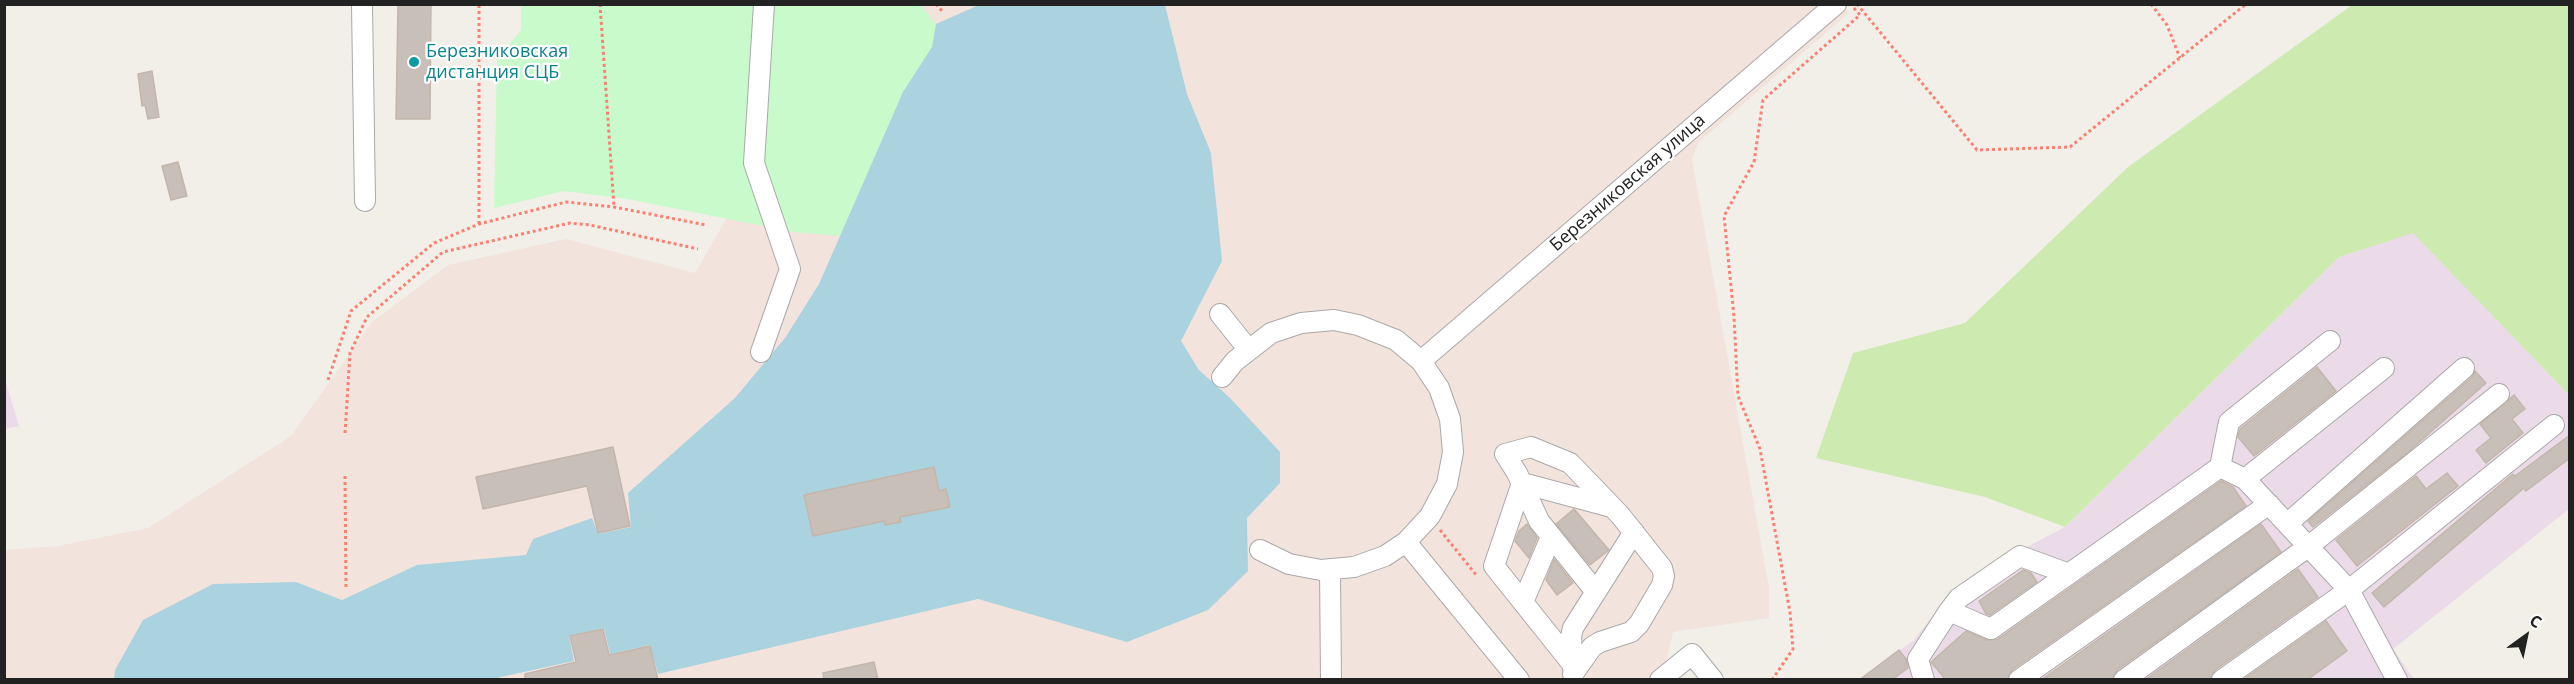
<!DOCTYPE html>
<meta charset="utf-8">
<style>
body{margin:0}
#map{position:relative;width:2574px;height:684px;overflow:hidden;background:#f2efe9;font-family:"Open Sans",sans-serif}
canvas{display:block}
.frame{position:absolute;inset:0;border:6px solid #222;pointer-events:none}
.north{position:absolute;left:2496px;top:606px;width:60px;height:60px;-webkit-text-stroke:4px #fff;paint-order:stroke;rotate:33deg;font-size:16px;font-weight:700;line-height:24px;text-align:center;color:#222}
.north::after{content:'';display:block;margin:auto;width:21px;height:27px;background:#222;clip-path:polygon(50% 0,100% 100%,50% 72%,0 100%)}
</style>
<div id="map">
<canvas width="2574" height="684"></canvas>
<div class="frame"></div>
<div class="north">С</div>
</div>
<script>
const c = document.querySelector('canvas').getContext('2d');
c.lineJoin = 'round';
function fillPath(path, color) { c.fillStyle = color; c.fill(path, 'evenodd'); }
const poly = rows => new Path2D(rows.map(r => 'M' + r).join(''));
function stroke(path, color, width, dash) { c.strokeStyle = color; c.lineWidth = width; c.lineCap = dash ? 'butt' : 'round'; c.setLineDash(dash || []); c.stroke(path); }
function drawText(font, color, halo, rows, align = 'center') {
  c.font = font + ' "Open Sans",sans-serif'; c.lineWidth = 4.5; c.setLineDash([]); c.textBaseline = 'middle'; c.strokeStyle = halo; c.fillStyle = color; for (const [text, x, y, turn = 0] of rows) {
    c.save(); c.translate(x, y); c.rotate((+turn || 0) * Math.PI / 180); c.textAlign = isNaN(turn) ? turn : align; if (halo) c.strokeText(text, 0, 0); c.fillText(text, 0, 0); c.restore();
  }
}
fillPath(poly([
 [2413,232,2569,395,2569,509,2393,649,2414,679,1859,680,1914,640,1941,605,2023,549,2065,527,2339,257],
 [4,376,19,426,5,429,4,429]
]), '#ebdbe8');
fillPath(poly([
 [1842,4,1849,13,1699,142,1692,159,1769,588,1769,618,1673,632,1662,679,5,680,5,550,58,546,148,528,291,436,372,322,448,265,566,239,695,273,732,209,744,5]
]), '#f3e3dd');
fillPath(poly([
 [2352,5,2569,5,2569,395,2413,233,2339,257,2065,527,1985,497,1816,458,1853,353,1965,323,2128,167]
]), '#cdebb0');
fillPath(poly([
 [920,4,936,24,932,47,903,92,840,236,793,232,627,199,564,191,494,208,497,59,521,30,521,5]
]), '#c8facc');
fillPath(poly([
 [979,5,1165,5,1187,94,1211,153,1222,261,1181,341,1199,370,1230,398,1280,452,1280,483,1247,518,1248,571,1208,610,1127,642,978,599,658,674,650,645,610,654,604,628,569,636,574,661,492,679,114,680,115,670,143,620,213,584,296,582,342,600,417,565,526,555,533,539,592,518,598,534,631,527,628,493,735,398,785,338,819,284,903,92,932,47,936,24]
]), '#aad3df');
const building = poly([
 [398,5,431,5,430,119,396,119,398,5],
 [152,71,159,117,148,119,145,105,142,106,138,74,152,71],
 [178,162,187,196,171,200,162,166,178,162],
 [2317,367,2336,391,2254,456,2238,437,2240,429,2317,367],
 [2475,371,2486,383,2407,453,2313,527,2308,521,2472,377,2475,371],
 [2514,395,2525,409,2512,419,2523,433,2486,463,2476,450,2491,438,2480,424,2514,395],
 [2570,435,2570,458,2526,491,2524,488,2384,607,2372,593,2513,474,2515,476,2570,435],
 [613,447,630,526,598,533,587,486,483,509,476,477,613,447],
 [934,467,939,491,946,489,950,507,900,517,901,522,885,525,884,521,813,536,804,495,934,467],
 [2447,473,2458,486,2357,566,2336,540,2416,476,2426,489,2447,473],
 [2221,481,2233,487,2246,506,2012,670,2007,680,1946,680,1931,662,1966,631,1987,640,1998,639,2221,481],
 [1574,509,1609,550,1590,565,1556,524,1574,509],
 [1527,524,1537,538,1529,558,1515,541,1519,531,1527,524],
 [2261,524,2281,552,2117,670,2112,680,2041,680,2261,524],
 [1554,559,1573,583,1557,595,1546,580,1554,559],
 [2298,569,2318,597,2215,670,2210,680,2145,680,2298,569],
 [2023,570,2031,573,2037,582,1990,615,1986,614,1979,601,2023,570],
 [2326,621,2347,651,2307,680,2243,680,2326,621],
 [603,629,609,655,650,646,658,680,525,680,525,674,576,662,570,636,603,629],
 [1899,650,1906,659,1908,668,1892,680,1859,680,1899,650],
 [874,662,878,680,824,680,823,673,874,662]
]);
fillPath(building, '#c7bfb8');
stroke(building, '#c4b6ab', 1.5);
const minor = poly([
 [362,4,365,201],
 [1220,314,1248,349],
 [761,352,790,269,754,163,764,4],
 [1421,361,1836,4],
 [1222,377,1235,361,1271,333,1301,323,1334,320,1358,325,1396,340,1421,361,1439,388,1450,419,1453,452,1447,484,1430,516,1406,542,1385,556,1354,567,1321,570,1289,564,1260,550],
 [2220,467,2229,422,2330,341],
 [2245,479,2384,368],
 [2287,524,2464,368],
 [1406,542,1519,680],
 [1330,569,1331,680],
 [1523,602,1551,537],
 [1949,611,1959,598,2020,556,2069,574],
 [1573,665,1494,566,1522,483,1612,507],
 [1573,668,1571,637,1573,628,1634,532],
 [1573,674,1592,647,1600,642,1631,632,1639,624,1662,585,1664,576,1662,568,1620,515,1570,463,1531,447,1505,454,1517,473,1539,521,1596,592],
 [1660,680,1692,654,1713,680],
 [1924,680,1918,659,1949,611,1991,629,2220,467,2245,479,2349,590,2397,680],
 [2019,680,2269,504],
 [2124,680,2309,546,2499,394],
 [2222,680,2349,590,2554,425]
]);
stroke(minor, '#a9a9a9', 22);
stroke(poly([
 [600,4,614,207],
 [936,4,942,11],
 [1857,4,1977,150,2070,147,2246,4],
 [2151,4,2167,25,2180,58],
 [479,224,479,4],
 [328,380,351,311,434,243,479,224,566,202,614,207,706,225],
 [345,433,350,353,367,317,443,252,570,223,590,225,698,249],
 [345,476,346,588],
 [1440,530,1477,576],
 [1772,680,1793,649,1790,612,1760,449,1738,396,1734,317,1724,216,1754,162,1763,100,1860,15,1853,7]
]), '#fa8072', 3, [3, 3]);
stroke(minor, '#fff', 20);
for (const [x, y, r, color] of [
 [414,62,6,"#0f9aa8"]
]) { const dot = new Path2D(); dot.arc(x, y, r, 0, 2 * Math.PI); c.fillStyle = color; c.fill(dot); stroke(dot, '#fff', 2); }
drawText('18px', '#0d838f', '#fff', [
 ["Березниковская",426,52],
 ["дистанция СЦБ",426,73]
], 'left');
drawText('18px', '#222', '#fff', [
 ["Березниковская улица",1628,183,-41]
]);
</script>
